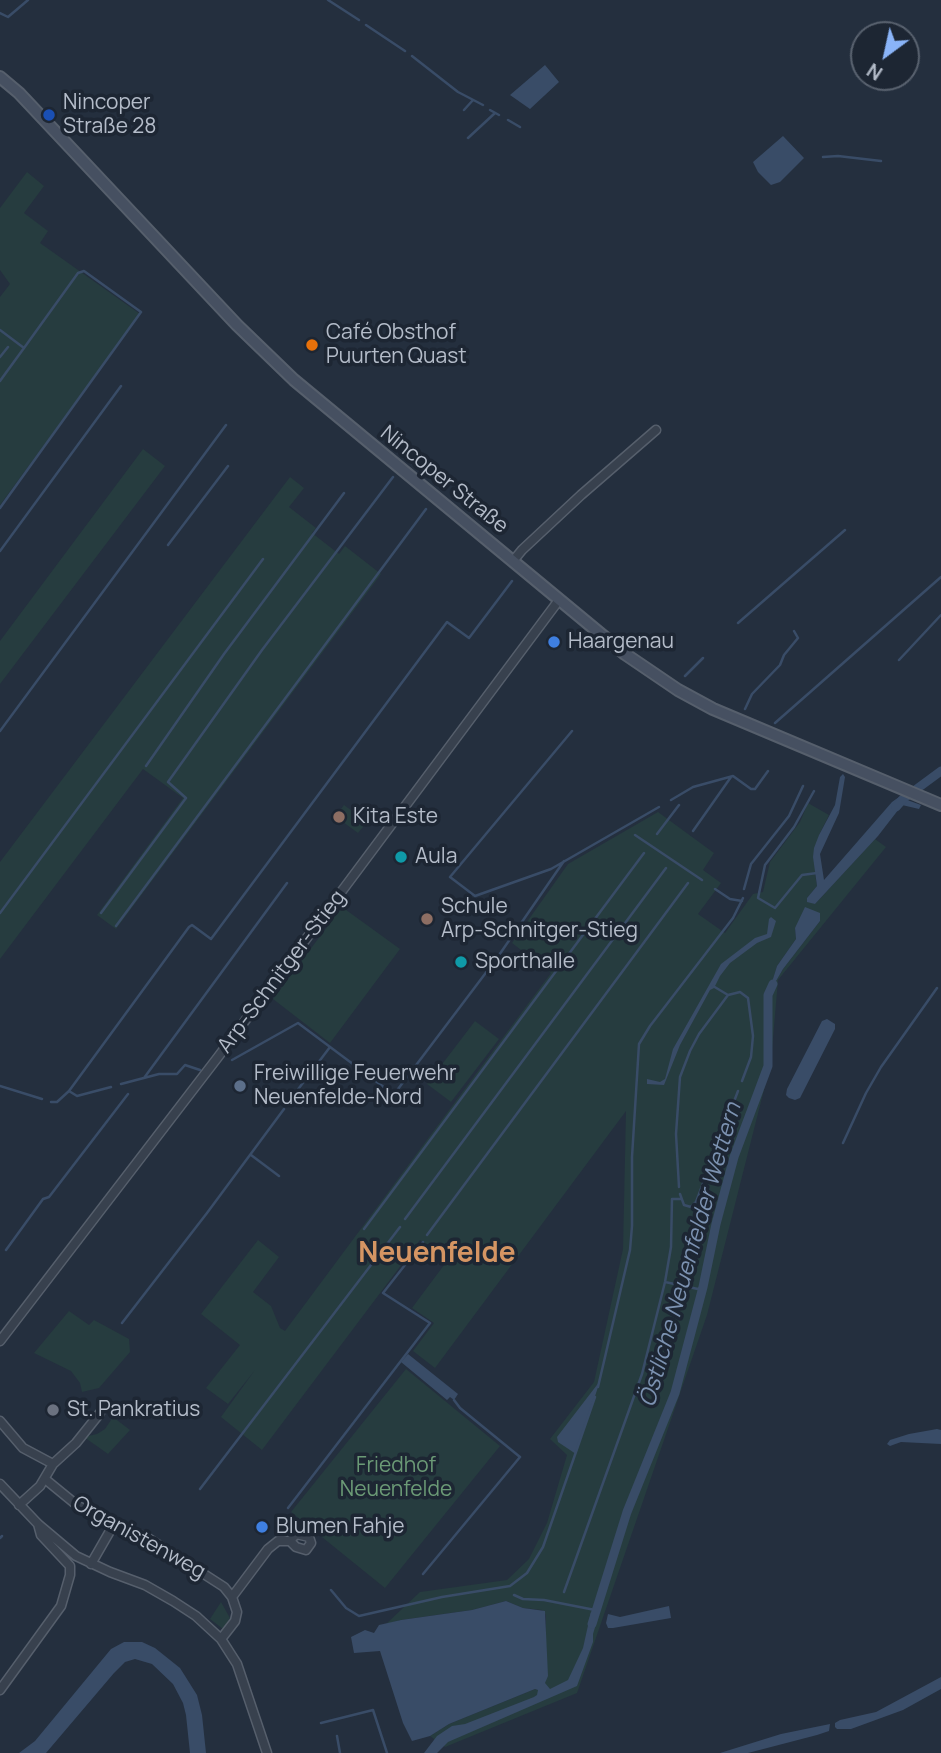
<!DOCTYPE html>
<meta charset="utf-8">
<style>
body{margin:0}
#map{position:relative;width:941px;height:1753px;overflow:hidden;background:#242f3e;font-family:Manrope,sans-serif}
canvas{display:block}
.north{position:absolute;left:850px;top:21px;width:70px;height:70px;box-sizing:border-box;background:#1d2633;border:2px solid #59626f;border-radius:50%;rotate:213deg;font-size:19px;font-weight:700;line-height:28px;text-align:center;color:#b4bcc9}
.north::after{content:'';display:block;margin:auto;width:24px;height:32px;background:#8ab4f8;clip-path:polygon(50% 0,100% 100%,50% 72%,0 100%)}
</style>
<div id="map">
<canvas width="941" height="1753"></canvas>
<div class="north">N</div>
</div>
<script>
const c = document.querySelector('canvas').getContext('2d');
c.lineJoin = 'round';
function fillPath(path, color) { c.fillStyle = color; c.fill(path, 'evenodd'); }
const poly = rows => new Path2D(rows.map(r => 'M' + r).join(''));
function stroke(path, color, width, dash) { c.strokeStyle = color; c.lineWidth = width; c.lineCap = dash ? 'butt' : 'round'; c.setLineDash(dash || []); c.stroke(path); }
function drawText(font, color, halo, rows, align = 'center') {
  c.font = font + ' Manrope,sans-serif'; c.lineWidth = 7; c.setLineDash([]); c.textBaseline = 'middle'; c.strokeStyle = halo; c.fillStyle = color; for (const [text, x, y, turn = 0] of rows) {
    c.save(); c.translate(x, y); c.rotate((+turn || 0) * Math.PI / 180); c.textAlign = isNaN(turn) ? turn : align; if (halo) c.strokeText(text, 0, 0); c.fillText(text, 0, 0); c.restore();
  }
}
fillPath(poly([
 [27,172,44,186,24,213,48,231,40,243,140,314,0,505,0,297,10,284,0,270,0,208],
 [143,449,165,466,0,684,0,641],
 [290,477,304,488,289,507,316,528,312,533,339,554,345,546,381,574,116,929,97,915,183,798,143,769,0,959,0,862],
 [808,803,829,815,819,835,815,874,817,886,807,898,815,904,875,839,886,847,778,980,771,1062,707,1315,577,1693,445,1747,430,1736,449,1724,535,1689,538,1690,545,1683,546,1615,542,1610,523,1608,506,1601,472,1610,401,1620,385,1625,420,1592,507,1580,529,1559,547,1523,567,1455,550,1439,594,1382,623,1249,626,1111,435,1368,413,1351,434,1323,412,1308,447,1261,420,1240,262,1450,221,1417,255,1370,228,1404,206,1388,240,1345,201,1314,258,1240,279,1257,253,1292,271,1306,280,1328,285,1331,551,973,512,943,568,864,658,812,714,853,703,870,721,883,698,914,725,933,753,894,763,892,770,862,800,822],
 [820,921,783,969,770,991,777,966,796,939,795,928],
 [344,805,367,822,358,833,343,822,341,824,334,818],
 [342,907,400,949,330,1043,273,999],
 [475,1021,499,1039,451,1102,427,1084],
 [69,1311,89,1325,94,1320,129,1339,130,1352,99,1388,82,1392,80,1383,71,1371,34,1353],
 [406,1369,500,1446,385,1588,291,1512],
 [113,1417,130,1430,108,1454,84,1437,97,1434,105,1429],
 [221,1602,230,1618,223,1629,210,1619]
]), '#263c3f');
fillPath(poly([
 [545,65,559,82,530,109,510,95],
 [783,136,804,158,780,182,771,185,758,172,753,162],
 [843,774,845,777,839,813,820,854,824,880,892,802,899,797,921,805,919,809,902,805,878,836,815,904,807,902,807,898,817,886,813,857,814,848,819,835,835,805,840,777],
 [805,907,820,913,820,921,783,969,768,995,777,966,796,939,795,928],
 [771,917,776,921,771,937,757,943,730,963,720,976,714,988,710,990,680,1045,664,1085,647,1084,647,1079,660,1082,665,1079,673,1049,721,964,755,938,767,934,769,919],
 [827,1019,835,1024,835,1029,800,1098,795,1100,789,1098,786,1095,787,1089,822,1021],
 [408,1354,458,1394,454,1400,450,1397,447,1400,401,1362],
 [600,1381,576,1454,558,1442,557,1437],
 [937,1429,941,1430,941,1444,901,1442,890,1446,887,1444,890,1440,909,1434],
 [506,1601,523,1608,545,1611,548,1676,545,1683,550,1689,568,1680,583,1648,591,1612,599,1614,593,1634,593,1642,577,1686,448,1742,437,1753,424,1753,437,1736,452,1726,465,1724,534,1697,537,1695,538,1690,535,1689,449,1724,430,1736,412,1741,403,1723,380,1651,354,1653,351,1637,365,1630,374,1633,379,1625,401,1620,472,1610],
 [669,1606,671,1618,613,1628,608,1628,606,1623,608,1614,620,1617],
 [124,1642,142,1642,155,1648,180,1668,197,1695,202,1715,206,1753,190,1753,186,1715,183,1703,173,1684,152,1664,135,1659,125,1662,114,1673,46,1753,19,1753,35,1741,111,1649],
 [941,1677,941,1689,903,1710,851,1729,837,1729,835,1727,835,1723,840,1720,876,1712],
 [830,1724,829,1731,817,1735,748,1753,720,1753,781,1734]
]), '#394c67');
stroke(poly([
 [328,0,359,20],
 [0,13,8,17,28,0],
 [366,25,405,51],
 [412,56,458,92,483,105],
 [464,110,473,100],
 [490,110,499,115],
 [508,120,520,127],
 [468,138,495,113],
 [823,157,838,156,881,161],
 [0,330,24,348,78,273,84,271,141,312,0,508],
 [0,357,8,347],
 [0,381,24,348],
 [168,545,228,466],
 [0,551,121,386],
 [738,623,845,530],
 [899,660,941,615],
 [685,676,703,658],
 [745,709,752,694,780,665,784,655,798,638,794,631],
 [775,723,941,577],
 [0,731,226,425],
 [572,731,450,877,475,896,551,869,659,807],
 [146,766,224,654,344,493],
 [814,791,794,827,765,865,758,898,775,908,802,875,817,873],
 [671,800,693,787,733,776,751,789,755,789,768,771],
 [693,831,731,777],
 [657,834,679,805],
 [635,835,702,880],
 [715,889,730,899,742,901],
 [744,889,751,864,789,816,803,786],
 [0,913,263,559],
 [101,913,186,798,168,782,262,650,393,477],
 [116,926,426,509],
 [713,986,728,995],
 [232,1060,298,1023,393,1094,395,1093,497,958,564,861],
 [144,1078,287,883],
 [121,1084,159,1074,177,1074,185,1065,200,1070],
 [0,1086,42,1099],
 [69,1091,77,1096,111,1087],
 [290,1100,330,1047],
 [51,1102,57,1102,69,1091,189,927,192,925,211,939,447,622,469,638,512,581],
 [843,1143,866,1093,881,1067,937,988],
 [251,1155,279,1176],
 [679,1187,676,1134,680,1077,690,1051,699,1034,728,995,740,992,748,998,753,1036,751,1057,742,1081],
 [680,1194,684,1205,691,1207,696,1202,738,1091],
 [405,1219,666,868],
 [364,1229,644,853],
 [427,1235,688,883],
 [6,1250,43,1199,49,1197,128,1094],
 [665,1282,698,1289,703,1287],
 [122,1323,207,1213,284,1109],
 [598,1387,630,1250,632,1226,632,1157,639,1044,650,1026,733,918,743,898],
 [200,1489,400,1227],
 [288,1508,430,1323,383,1293,423,1242],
 [0,1538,2,1536],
 [423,1574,520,1457,460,1408,454,1400],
 [331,1590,346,1608,359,1616,442,1597,510,1586,527,1573,543,1547,595,1397],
 [564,1592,642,1374,665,1282,671,1247,672,1199,680,1199],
 [514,1595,523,1599,544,1600,595,1610],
 [321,1723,373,1710,387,1753],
 [337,1736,340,1753]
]), '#394c67', 2.5);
stroke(poly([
 [896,807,903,799,941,771],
 [592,1624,627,1512,675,1393,703,1287,716,1224,734,1157,768,1066,768,995,773,984]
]), '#394c67', 9);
const minor = poly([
 [513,561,522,550,581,495,656,430],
 [0,1341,218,1057,559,600],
 [0,1421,23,1448,53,1464],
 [45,1479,78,1506,114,1524,148,1538,224,1587,232,1597,237,1612,235,1621,221,1639],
 [0,1484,38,1524,76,1556,110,1572,145,1585,173,1601,196,1616,221,1639,237,1664,267,1753],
 [19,1505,40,1486,53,1464,76,1443,100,1413],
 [91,1564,114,1524],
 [232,1597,268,1549,278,1541,290,1541,296,1534,309,1537,311,1543,306,1550,296,1547,290,1541],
 [0,1690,61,1606,70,1575,70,1566,41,1535,38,1524]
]);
const secondary = poly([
 [0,77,19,93,237,325,294,380,625,654,678,690,713,709,941,805]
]);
stroke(minor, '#565f6c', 11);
stroke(secondary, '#565f6c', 14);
stroke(minor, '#38414e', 8);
stroke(secondary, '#465061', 10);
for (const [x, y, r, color] of [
 [49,115,7,"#1a4fb4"],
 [312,345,7,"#e8710a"],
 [554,642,7,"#3f7fe0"],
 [339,817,7,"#8d6e63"],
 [401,857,7,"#0f9aa8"],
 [427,919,7,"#8d6e63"],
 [461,962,7,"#0f9aa8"],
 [240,1086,7,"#5c6f8a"],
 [53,1410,7,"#6b7280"],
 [262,1527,7,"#3f7fe0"]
]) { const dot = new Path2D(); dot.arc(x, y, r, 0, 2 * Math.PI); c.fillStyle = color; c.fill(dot); stroke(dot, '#1d2633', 2.5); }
drawText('21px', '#b4bcc9', '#1d2633', [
 ["Nincoper",63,103],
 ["Straße 28",63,127],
 ["Café Obsthof",326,333],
 ["Puurten Quast",326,357],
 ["Haargenau",568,642],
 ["Kita Este",353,817],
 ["Aula",415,857],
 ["Schule",441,907],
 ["Arp-Schnitger-Stieg",441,931],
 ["Sporthalle",475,962],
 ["Freiwillige Feuerwehr",254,1074],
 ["Neuenfelde-Nord",254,1098],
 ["St. Pankratius",67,1410],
 ["Blumen Fahje",276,1527]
], 'left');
drawText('21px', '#b4bcc9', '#1d2633', [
 ["Nincoper Straße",444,480,39],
 ["Arp-Schnitger-Stieg",282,972,-53],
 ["Organistenweg",139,1538,29]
]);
drawText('21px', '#6b9a76', '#1d2633', [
 ["Friedhof",396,1466],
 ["Neuenfelde",396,1490]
]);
drawText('italic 23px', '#7c92b1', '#1d2633', [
 ["Östliche Neuenfelder Wettern",691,1255,-74]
]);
drawText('bold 28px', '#d59563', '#1d2633', [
 ["Neuenfelde",437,1254]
]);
</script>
